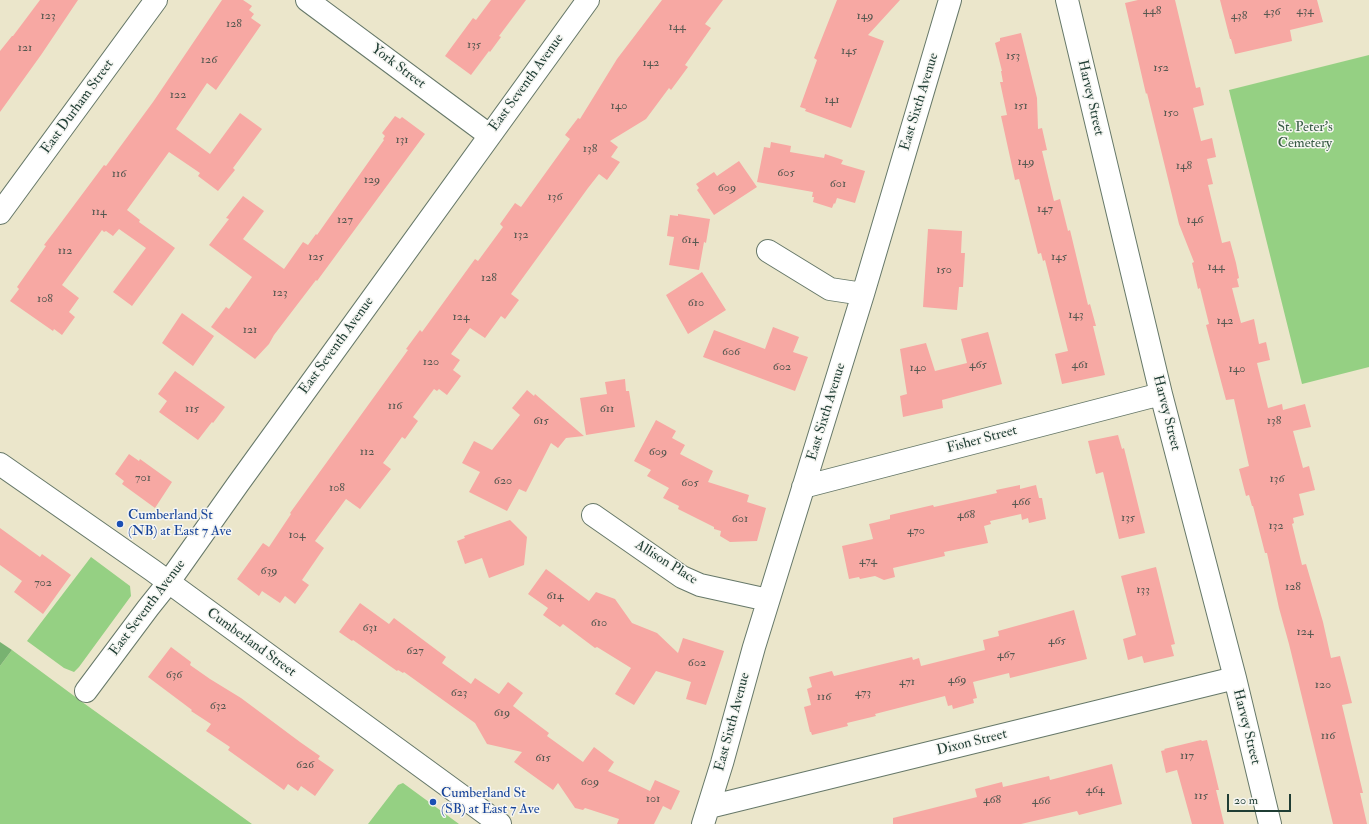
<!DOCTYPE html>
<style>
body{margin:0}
#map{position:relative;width:1369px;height:824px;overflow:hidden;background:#ebe6cb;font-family:"IM FELL Double Pica",serif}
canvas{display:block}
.scale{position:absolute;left:1227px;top:794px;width:64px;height:18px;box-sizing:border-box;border:2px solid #1f3d34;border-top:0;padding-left:5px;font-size:12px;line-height:14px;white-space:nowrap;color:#1f3d34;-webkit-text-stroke:3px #f6f6f2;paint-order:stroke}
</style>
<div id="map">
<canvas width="1369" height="824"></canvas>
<div class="scale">20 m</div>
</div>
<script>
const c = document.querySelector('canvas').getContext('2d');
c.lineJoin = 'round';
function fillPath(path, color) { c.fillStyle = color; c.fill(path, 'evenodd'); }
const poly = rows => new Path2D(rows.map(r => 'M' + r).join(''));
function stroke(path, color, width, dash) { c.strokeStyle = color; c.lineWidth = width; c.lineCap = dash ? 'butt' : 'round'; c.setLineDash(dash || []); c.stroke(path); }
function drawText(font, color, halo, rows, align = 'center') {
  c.font = font + ' "IM FELL Double Pica",serif'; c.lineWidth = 3; c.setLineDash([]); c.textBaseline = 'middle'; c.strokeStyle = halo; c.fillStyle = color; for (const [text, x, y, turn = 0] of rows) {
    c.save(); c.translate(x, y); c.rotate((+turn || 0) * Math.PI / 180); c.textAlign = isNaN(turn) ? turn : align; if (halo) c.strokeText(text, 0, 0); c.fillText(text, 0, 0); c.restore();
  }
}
fillPath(poly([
 [1369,55,1369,367,1302,384,1229,90],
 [91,557,130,586,131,596,79,667,74,672,64,668,27,641],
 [12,650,85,704,252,824,0,824,0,666],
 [403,783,459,824,368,824,398,785]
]), '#95d083');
fillPath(poly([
 [0,642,12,650,0,666]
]), '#78b271');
fillPath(poly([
 [40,0,78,0,41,55,0,112,0,51,12,36,13,36],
 [222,0,243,0,252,6,249,10,254,14,251,18,261,25,216,90,207,83,176,129,210,154,240,113,262,129,233,168,235,170,218,191,198,176,200,173,169,152,127,210,140,220,139,222,175,248,132,306,113,292,146,248,119,229,113,236,106,231,104,232,102,230,62,285,79,298,69,312,75,317,62,335,54,329,53,331,10,301,19,289,17,287,46,246,44,245,57,228,104,165,106,166,153,102],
 [491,0,526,0,499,36,501,37,490,52,489,51,471,75,445,56,473,18,476,20],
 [662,0,723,0,705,24,711,28,685,65,688,67,671,90,669,88,646,119,610,141,618,147,611,157,620,162,607,180,599,174,588,188,511,294,519,300,505,319,501,316,485,338,470,328,451,354,460,360,453,370,461,376,447,395,439,389,437,391,434,389,413,417,418,421,405,439,402,437,383,463,391,469,360,509,346,499,315,541,324,548,302,580,309,585,295,604,285,596,280,603,262,591,259,596,237,579,263,543,269,547,291,514,290,513,408,350,406,349,420,330,422,332,475,259,478,261,503,227,500,224,515,203,521,207,570,139,565,135,578,118,580,119,617,59],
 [837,0,900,0,868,35,884,41,851,128,805,111,806,109,800,107,817,60,814,58],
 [1138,0,1175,0,1196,88,1200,87,1204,105,1193,108,1201,141,1212,138,1216,157,1207,159,1213,184,1208,185,1222,243,1230,241,1236,263,1239,278,1237,279,1239,287,1232,288,1241,323,1254,319,1259,344,1266,342,1270,360,1257,363,1268,408,1282,404,1283,410,1305,404,1311,427,1293,431,1303,468,1309,466,1315,490,1299,494,1304,515,1293,518,1294,523,1292,524,1302,565,1306,564,1323,622,1331,658,1340,656,1352,703,1342,705,1363,793,1360,793,1367,824,1333,824,1289,644,1279,608,1267,553,1265,553,1253,506,1252,506,1249,495,1246,496,1239,469,1249,466,1234,399,1226,400,1206,325,1209,324,1200,288,1198,289,1192,263,1194,262,1179,224,1147,93,1146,94,1125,3],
 [1220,0,1317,0,1323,22,1290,30,1292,41,1235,54,1231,39,1230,39],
 [1021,33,1037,98,1038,129,1042,128,1047,150,1042,151,1054,201,1060,199,1068,231,1070,230,1088,305,1090,304,1096,326,1093,326,1105,375,1062,384,1055,354,1068,351,1045,260,1043,261,1041,253,1038,254,1019,179,1015,180,1001,116,1007,115,1000,82,1003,82,1001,71,1002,71,995,43,1000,41,1000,38],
 [395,116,400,119,402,117,425,134,317,281,316,280,274,335,269,344,255,359,211,327,226,307,229,309,252,277,209,245,229,219,226,218,243,196,264,211,243,239,284,269,303,242,308,245,316,234,317,235,384,140,383,139,385,136,382,133],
 [771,142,791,146,790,152,824,158,825,154,843,160,841,164,865,171,855,203,837,198,835,204,834,203,832,208,813,202,814,197,812,197,813,192,757,182,764,147,770,148],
 [739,161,757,187,714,215,697,190,699,188,696,184,714,172,717,176],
 [678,214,710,219,706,243,704,242,699,270,669,265,674,237,667,236,670,215,678,216],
 [928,229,962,231,961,253,965,253,963,287,959,287,957,310,923,307],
 [702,272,726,310,688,334,666,295],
 [182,313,214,336,193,366,162,343],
 [773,327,799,337,793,352,808,357,795,391,703,357,714,330,765,349],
 [988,332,1002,384,942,400,943,408,903,417,900,396,907,394,900,349,926,343,935,371,967,363,961,339],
 [175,371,225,407,213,423,212,422,198,440,159,412,167,401,158,394],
 [625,379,626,391,629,391,635,427,586,435,580,398,607,394,605,382],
 [527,390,534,396,535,394,584,436,566,438,558,448,551,443,526,492,519,489,507,511,469,492,480,472,462,463,474,441,492,450,520,415,512,408],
 [656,420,676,431,672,438,685,445,680,454,713,471,708,482,749,495,747,502,766,508,757,541,730,542,720,536,721,531,714,529,714,527,678,509,679,506,663,498,669,488,647,476,651,470,634,461],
 [1118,435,1122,449,1124,448,1145,533,1119,539,1103,472,1096,474,1088,441],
 [129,454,139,461,140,459,172,482,155,508,122,484,124,481,115,474],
 [1020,485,1020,489,1036,485,1039,498,1042,498,1046,519,1029,523,1028,518,1022,520,1021,514,990,521,991,524,984,526,988,543,944,552,945,556,893,568,895,577,884,580,875,576,860,579,859,577,849,579,842,546,873,539,869,524,890,519,890,515,933,505,934,507,997,493,996,490],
 [510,520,527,537,524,565,489,578,482,558,465,564,457,541,465,538,464,536],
 [0,528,40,557,42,554,71,575,43,614,14,592,22,581,0,565],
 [1156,567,1175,644,1171,645,1174,656,1144,663,1142,656,1128,660,1123,639,1136,635,1121,576],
 [546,569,589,601,596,592,615,599,632,623,657,633,678,653,683,638,724,651,706,705,686,699,691,682,656,671,634,705,615,694,631,668,597,647,595,648,563,624,560,627,543,615,548,608,528,594],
 [360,603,389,624,394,618,446,657,442,663,471,684,475,678,499,694,508,682,523,693,513,706,549,733,547,736,583,762,594,747,614,762,608,771,650,791,655,780,680,791,671,810,663,806,654,824,617,824,619,819,585,808,583,810,575,808,558,783,553,790,514,762,522,752,487,744,475,723,404,672,403,673,398,670,397,671,353,640,352,641,339,632],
 [1074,610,1087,659,1010,678,1009,673,973,682,977,698,973,699,974,703,953,709,952,705,948,706,945,696,875,714,876,716,847,723,848,726,812,735,811,732,810,732,804,707,811,705,807,689,812,687,809,677,832,671,834,676,912,657,913,660,919,658,921,666,985,650,983,640,999,636,998,631],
 [171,647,191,662,190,665,210,679,241,698,300,742,320,756,318,759,334,770,315,796,301,786,298,791,288,784,284,790,228,750,230,747,206,731,211,724,191,711,192,710,148,677],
 [1201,740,1202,741,1207,740,1219,790,1216,790,1224,824,1192,824,1177,770,1166,773,1161,751,1165,750,1164,749],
 [1112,764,1122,804,1079,815,1077,811,1021,824,893,824,893,818,977,797,975,789,1002,782,1003,787,1049,776,1050,780]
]), '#f7a8a3');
const minor = poly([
 [307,0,489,135],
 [1067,0,1161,394,1235,678,1270,824],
 [0,213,156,0],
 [768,251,830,289,863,294],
 [0,464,152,570,500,824],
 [803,487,1161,394],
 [593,515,682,577,700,585,768,600],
 [86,691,148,608,168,583,238,484,588,0],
 [709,807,1235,678],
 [703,824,722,763,754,647,863,294,950,0]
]);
stroke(minor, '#667869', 24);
stroke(minor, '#fff', 22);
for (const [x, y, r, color] of [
 [120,524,4,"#1a4fb4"],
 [433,802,4,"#1a4fb4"]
]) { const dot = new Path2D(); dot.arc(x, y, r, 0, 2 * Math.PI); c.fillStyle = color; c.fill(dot); stroke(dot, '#f6f6f2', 1.5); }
drawText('12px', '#555850', null, [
 ["448",1152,11],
 ["434",1305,11],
 ["436",1272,12],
 ["123",48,16],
 ["149",865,16],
 ["438",1239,16],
 ["128",234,24],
 ["144",677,27],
 ["135",474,45],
 ["121",25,48],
 ["145",849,51],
 ["153",1013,56],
 ["126",209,60],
 ["142",651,63],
 ["152",1161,68],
 ["122",178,95],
 ["141",832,100],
 ["140",619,106],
 ["151",1021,106],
 ["150",1171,113],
 ["131",402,140],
 ["138",590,149],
 ["149",1026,162],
 ["148",1184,166],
 ["605",786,173],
 ["116",119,174],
 ["129",372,180],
 ["601",838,184],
 ["609",727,188],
 ["136",555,197],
 ["147",1045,209],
 ["114",99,212],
 ["127",345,220],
 ["146",1195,220],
 ["132",521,235],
 ["614",690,240],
 ["112",65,251],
 ["125",316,257],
 ["145",1059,257],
 ["144",1216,267],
 ["150",944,270],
 ["128",489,278],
 ["123",280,293],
 ["108",45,299],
 ["610",696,303],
 ["143",1076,315],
 ["124",461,317],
 ["142",1225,321],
 ["121",250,330],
 ["606",731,352],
 ["120",431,362],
 ["465",978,365],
 ["461",1080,365],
 ["602",782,367],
 ["140",918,368],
 ["140",1237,369],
 ["116",395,406],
 ["115",192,409],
 ["611",607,409],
 ["615",541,421],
 ["138",1274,421],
 ["112",367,452],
 ["609",658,452],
 ["701",143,478],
 ["136",1277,479],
 ["620",503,481],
 ["605",690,483],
 ["108",337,488],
 ["466",1021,502],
 ["468",966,515],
 ["135",1128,518],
 ["601",740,519],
 ["132",1276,526],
 ["470",916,531],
 ["104",297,535],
 ["474",868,561],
 ["639",269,571],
 ["702",43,583],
 ["128",1293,587],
 ["133",1143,590],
 ["614",555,596],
 ["610",599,623],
 ["631",370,628],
 ["124",1305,632],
 ["465",1057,641],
 ["627",415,651],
 ["467",1006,655],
 ["602",697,663],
 ["636",174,675],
 ["469",957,680],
 ["471",907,682],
 ["120",1323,685],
 ["623",459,693],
 ["473",863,693],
 ["116",824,697],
 ["632",218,706],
 ["619",502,713],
 ["116",1328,736],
 ["117",1187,756],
 ["615",543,758],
 ["626",305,765],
 ["609",590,782],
 ["464",1095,790],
 ["115",1201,796],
 ["101",653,799],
 ["468",992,800],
 ["466",1041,801]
]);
drawText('14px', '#1f3d34', '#f6f6f2', [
 ["York Street",398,67,37],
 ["East Seventh Avenue",527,83,-54],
 ["Harvey Street",1090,98,77],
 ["East Sixth Avenue",920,102,-73],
 ["East Durham Street",78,107,-54],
 ["East Seventh Avenue",337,346,-54],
 ["East Sixth Avenue",827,412,-73],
 ["Harvey Street",1166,413,76],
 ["Fisher Street",982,440,-15],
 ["Allison Place",666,563,32],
 ["East Seventh Avenue",148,608,-53],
 ["Cumberland Street",251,643,36],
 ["East Sixth Avenue",733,722,-75],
 ["Harvey Street",1246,727,76],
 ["Dixon Street",972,743,-14]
]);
drawText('14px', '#375a44', '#f6f6f2', [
 ["St. Peter's",1305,128],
 ["Cemetery",1305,144]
]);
drawText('14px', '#164399', '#f6f6f2', [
 ["Cumberland St",128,516],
 ["(NB) at East 7 Ave",128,532],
 ["Cumberland St",441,794],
 ["(SB) at East 7 Ave",441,810]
], 'left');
</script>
